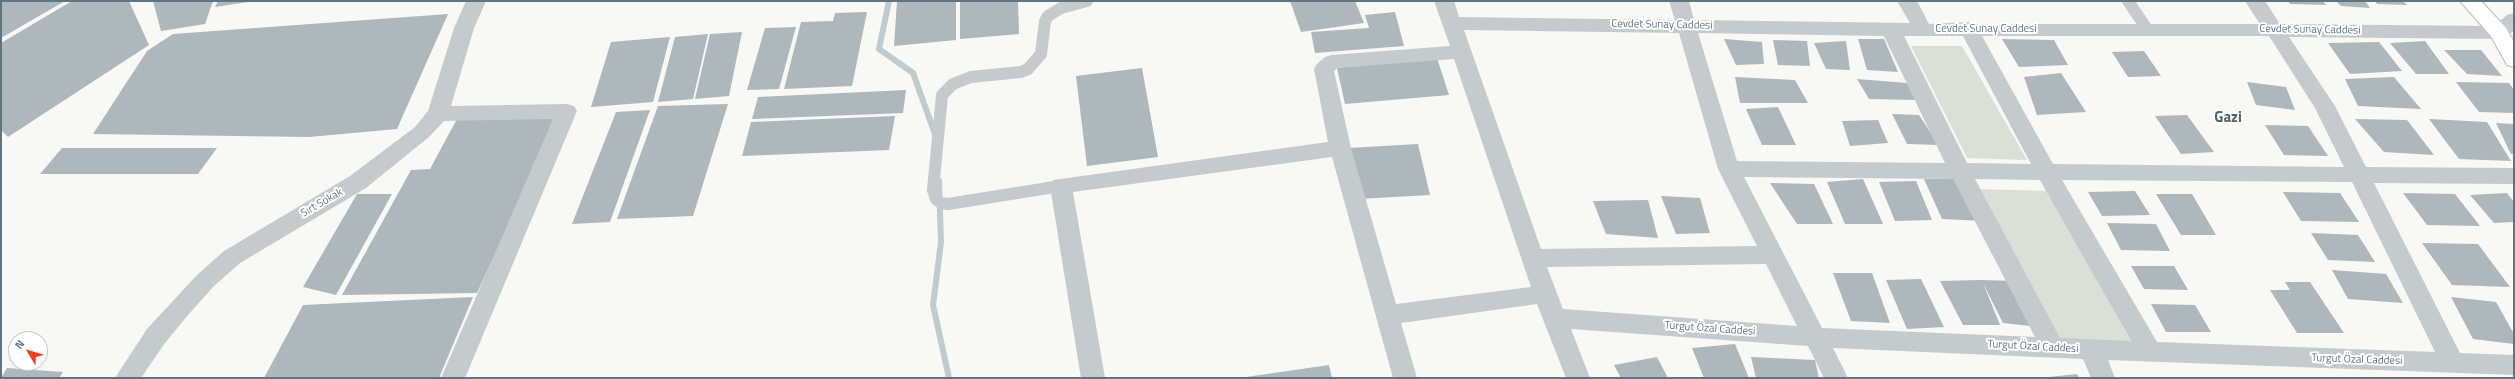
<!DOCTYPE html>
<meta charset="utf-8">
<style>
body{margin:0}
#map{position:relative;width:2515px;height:379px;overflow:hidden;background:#f8f8f5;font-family:"Titillium Web",sans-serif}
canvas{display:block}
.frame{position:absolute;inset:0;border:2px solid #607582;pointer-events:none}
.north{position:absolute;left:8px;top:331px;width:40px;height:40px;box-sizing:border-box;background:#fff;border:1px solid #bfc8cd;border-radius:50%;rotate:308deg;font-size:11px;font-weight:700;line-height:16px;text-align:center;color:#607582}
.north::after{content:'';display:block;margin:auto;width:14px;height:18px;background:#f0421c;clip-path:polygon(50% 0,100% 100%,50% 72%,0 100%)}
</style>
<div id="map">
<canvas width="2515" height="379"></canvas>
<div class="frame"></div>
<div class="north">N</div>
</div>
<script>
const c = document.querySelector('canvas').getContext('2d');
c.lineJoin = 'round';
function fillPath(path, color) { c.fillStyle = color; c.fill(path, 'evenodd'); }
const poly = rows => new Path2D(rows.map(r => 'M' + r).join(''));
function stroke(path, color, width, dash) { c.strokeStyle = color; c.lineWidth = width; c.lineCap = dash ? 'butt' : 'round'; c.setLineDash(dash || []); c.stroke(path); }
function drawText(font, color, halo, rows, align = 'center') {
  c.font = font + ' "Titillium Web",sans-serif'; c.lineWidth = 4; c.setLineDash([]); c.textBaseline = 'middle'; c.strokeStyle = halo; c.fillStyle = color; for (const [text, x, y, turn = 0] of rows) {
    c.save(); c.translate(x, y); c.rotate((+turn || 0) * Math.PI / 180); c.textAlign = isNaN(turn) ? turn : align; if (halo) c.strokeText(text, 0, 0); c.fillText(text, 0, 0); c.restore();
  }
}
fillPath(poly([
 [1911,46,1962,46,2027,160,1967,158],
 [1973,189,2048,191,2131,342,2056,340]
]), '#dae0d5');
stroke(poly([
 [889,1,879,49,913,73,935,134],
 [939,181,941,242,933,305,949,378]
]), '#becbcf', 6);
fillPath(poly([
 [1,1,65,1,1,38],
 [72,1,129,1,149,45,8,137,1,130,1,43],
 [153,1,213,1,205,24,161,31],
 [218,1,248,1,248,2,215,7],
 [897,1,956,1,956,40,894,46],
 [960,1,1018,1,1019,34,960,39],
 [1290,1,1355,1,1364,23,1301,32],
 [2288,1,2323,1,2326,5,2290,4],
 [2336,1,2365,1,2370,8,2341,6],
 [2375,1,2403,1,2407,5,2377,4],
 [867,12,852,86,784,89,801,22,833,21,835,13],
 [1395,12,1404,46,1315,53,1311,32,1369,28,1365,15],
 [448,14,397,129,309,137,93,134,147,51,173,34],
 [796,27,779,89,747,90,765,28],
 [742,32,729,96,695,99,710,34],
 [708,34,693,99,658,102,675,37],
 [670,37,653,102,591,107,611,42],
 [1724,39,1762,42,1764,64,1736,65],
 [1858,39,1884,39,1898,72,1867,70],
 [2002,39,2054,40,2068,65,2019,67],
 [1773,40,1807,41,1810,66,1778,65],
 [1846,41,1850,70,1826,69,1814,43],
 [2425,41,2449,74,2416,74,2390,43],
 [2379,42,2402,71,2350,74,2328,43],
 [2444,50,2481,50,2502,76,2467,74],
 [2144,51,2161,76,2128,77,2112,52],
 [1436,55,1449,95,1345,104,1337,68],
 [1142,68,1158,157,1087,166,1076,76],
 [2061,73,2086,112,2037,115,2024,77],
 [1735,77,1795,80,1808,103,1740,103],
 [2394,77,2421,109,2358,106,2345,79],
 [1857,79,1907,83,1917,100,1869,99],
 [2247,82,2286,87,2295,110,2256,105],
 [2456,82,2509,83,2514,90,2514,113,2479,112],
 [906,90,903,113,752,119,758,97],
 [728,104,693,216,617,219,658,106],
 [1778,107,1796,145,1762,145,1746,109],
 [650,110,610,222,572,224,616,112],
 [1892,114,1919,115,1939,145,1907,144],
 [2187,115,2214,152,2181,154,2155,116],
 [895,116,889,150,742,156,751,122],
 [559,117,477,293,342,295,411,170,430,169,457,119],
 [2355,119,2407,120,2434,155,2384,152],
 [2429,119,2487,122,2511,161,2459,159],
 [1878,120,1888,143,1850,146,1842,121],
 [2496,123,2514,124,2514,154,2511,154],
 [2265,125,2308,126,2328,156,2284,155],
 [1418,144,1430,195,1357,199,1348,148],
 [62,148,217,148,198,174,40,174],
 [1863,179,1883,224,1845,224,1827,182],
 [1924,179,1960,179,1983,221,1942,219],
 [1916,181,1932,220,1895,221,1879,182],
 [1770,183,1814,184,1833,224,1797,224],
 [2135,191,2150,215,2102,216,2088,192],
 [2283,192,2340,193,2359,222,2301,221],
 [2403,193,2455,194,2480,226,2427,225],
 [2507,193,2514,202,2514,222,2494,223,2470,195],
 [357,194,392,194,336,295,303,287],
 [2156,194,2192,194,2216,235,2181,235],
 [1661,196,1700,198,1710,233,1676,234],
 [1648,200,1658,238,1606,234,1593,201],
 [2107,223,2156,224,2170,251,2121,250],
 [2311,233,2358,235,2375,262,2328,260],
 [2422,243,2478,244,2510,287,2452,285],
 [2131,266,2174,266,2188,290,2144,289],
 [2332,270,2386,274,2403,303,2348,299],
 [1833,273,1872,273,1890,323,1851,321],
 [1921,279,1944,327,1907,329,1886,280],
 [1981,280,2017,281,2039,327,2003,323,1983,283,2000,325,1963,325,1940,281],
 [2285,282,2310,282,2344,333,2297,333,2270,290,2290,290],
 [473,297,439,378,264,378,303,305],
 [2451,297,2496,302,2514,334,2514,344,2473,339],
 [2151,304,2195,305,2211,332,2166,332],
 [1735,344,1749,378,1704,378,1692,348],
 [1657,357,1668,378,1621,378,1614,365],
 [1751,357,1815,360,1819,378,1756,378],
 [1329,365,1332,378,1246,378,1246,377],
 [7,368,63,372,59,378,1,378],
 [2077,374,2079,378,2049,378,2049,377]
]), '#aeb7bc');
const secondary = poly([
 [2460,1,2481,1,2506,28,2514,42,2514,67,2507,65,2491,36,2460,1]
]);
stroke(secondary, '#b7bdc1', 2);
stroke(poly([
 [2128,1,2147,29],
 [1061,186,948,204,941,203,936,199,933,190,942,95,953,84,971,77,1021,72,1028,69,1041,54,1045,21,1048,16,1061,8,1087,1]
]), '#c5cacd', 12);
fillPath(poly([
 [466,1,486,1,474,28,451,106,567,104,574,106,577,111,465,378,441,378,553,119,444,121,429,137,366,188,240,263,213,287,188,315,165,343,141,378,115,378,147,329,197,275,224,251,350,176,415,127,428,111,454,28,466,1],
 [1434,1,1454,1,1459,17,1675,20,1669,1,1689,1,1694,20,1910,23,1897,1,1917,1,1929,24,1968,22,1975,24,2260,24,2245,1,2265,1,2280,24,2494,26,2507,15,2514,13,2514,30,2506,38,2499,39,2289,37,2335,106,2366,167,2514,168,2514,184,2374,183,2460,353,2514,355,2514,375,2108,360,2115,378,2091,378,2083,359,1833,348,1848,378,1824,378,1808,346,1571,329,1590,378,1566,378,1537,304,1401,323,1417,378,1393,378,1332,157,1073,192,1105,378,1081,378,1050,186,1053,180,1328,142,1314,69,1317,64,1325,57,1332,55,1450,46,1434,1],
 [1464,30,1679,33,1718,169,1757,246,1541,249,1464,30],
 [1698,33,1884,36,1945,163,1737,161,1698,33],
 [1904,36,1963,36,2031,164,1967,163,1904,36],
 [1982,36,2269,36,2315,108,2344,167,2053,164,1982,36],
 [1454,59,1531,287,1396,304,1351,148,1334,71,1337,68,1454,59],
 [1744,177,1953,179,2035,337,1822,328,1744,177],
 [1975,179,2040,180,2131,341,2060,338,1975,179],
 [2062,180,2352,182,2435,352,2157,342,2062,180],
 [1766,264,1797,326,1563,309,1547,267,1766,264]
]), '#c5cacd');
fillPath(secondary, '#fff');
drawText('11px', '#607582', '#fff', [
 ["Cevdet Sunay Caddesi",1662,25,1],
 ["Cevdet Sunay Caddesi",1986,29],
 ["Cevdet Sunay Caddesi",2310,30,1],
 ["Sırt Sokak",322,203,-30],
 ["Turgut Özal Caddesi",1710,329,4],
 ["Turgut Özal Caddesi",2033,347,3],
 ["Turgut Özal Caddesi",2357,360,2]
]);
drawText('bold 15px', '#53636c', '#fff', [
 ["Gazi",2228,118]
]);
</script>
